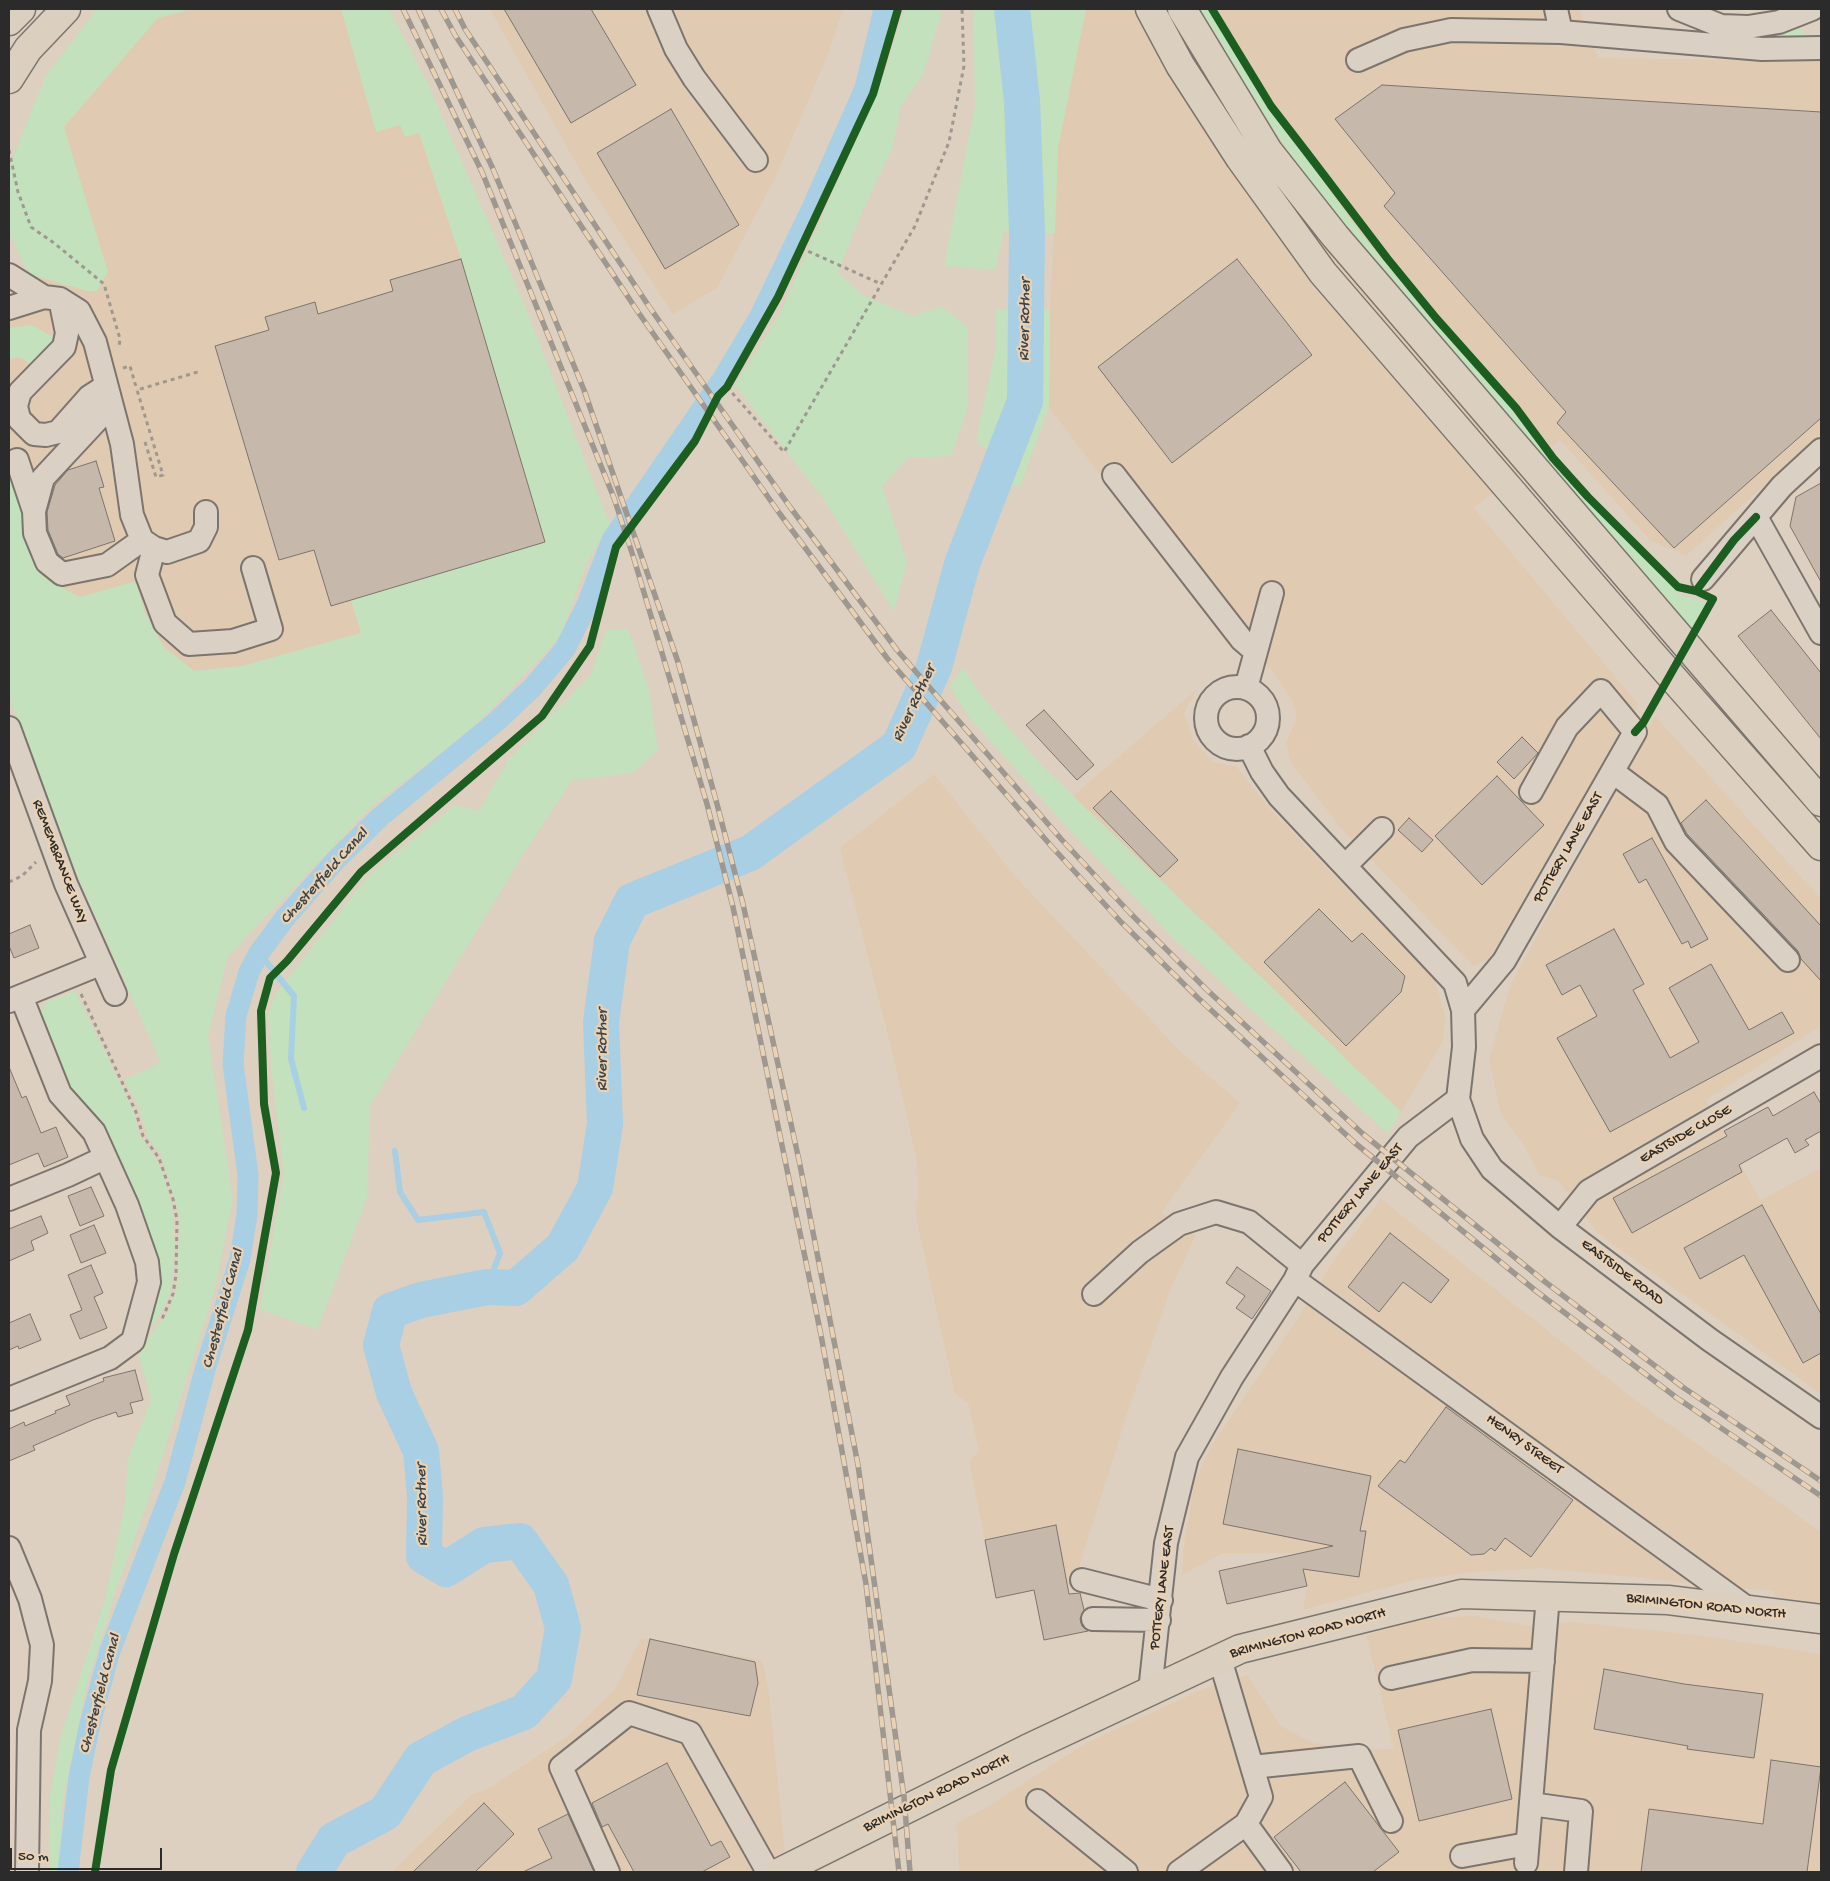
<!DOCTYPE html>
<style>
body{margin:0}
#map{position:relative;width:1830px;height:1881px;overflow:hidden;background:#ded0c0;font-family:"Gochi Hand",sans-serif}
canvas{display:block}
.frame{position:absolute;inset:0;border:10px solid #2b2b2b;pointer-events:none}
.scale{position:absolute;left:10px;top:1848px;width:152px;height:22px;box-sizing:border-box;border:2px solid #2b2b2b;border-top:0;padding-left:6px;font-size:15px;line-height:18px;white-space:nowrap;color:#2b2b2b;-webkit-text-stroke:4px #ebd1b3;paint-order:stroke}
</style>
<div id="map">
<canvas width="1830" height="1881"></canvas>
<div class="frame"></div>
<div class="scale">50 m</div>
</div>
<script>
const c = document.querySelector('canvas').getContext('2d');
c.lineJoin = 'round';
function fillPath(path, color) { c.fillStyle = color; c.fill(path, 'evenodd'); }
const poly = rows => new Path2D(rows.map(r => 'M' + r).join(''));
function stroke(path, color, width, dash) { c.strokeStyle = color; c.lineWidth = width; c.lineCap = dash ? 'butt' : 'round'; c.setLineDash(dash || []); c.stroke(path); }
function drawText(font, color, halo, rows, align = 'center') {
  c.font = font + ' "Gochi Hand",sans-serif'; c.lineWidth = 4.5; c.setLineDash([]); c.textBaseline = 'middle'; c.strokeStyle = halo; c.fillStyle = color; for (const [text, x, y, turn = 0] of rows) {
    c.save(); c.translate(x, y); c.rotate((+turn || 0) * Math.PI / 180); c.textAlign = isNaN(turn) ? turn : align; if (halo) c.strokeText(text, 0, 0); c.fillText(text, 0, 0); c.restore();
  }
}
fillPath(poly([
 [97,9,382,9,419,133,461,259,545,542,351,600,361,633,242,666,194,671,163,646,145,613,9,637,9,308,29,274,9,233,9,168,45,77],
 [490,9,843,9,827,57,776,176,717,288,673,314,586,181],
 [1086,9,1579,9,1598,58,1821,61,1821,434,1686,556,1650,540,1560,440,1474,508,1638,704,1489,959,1473,966,1340,827,1290,761,1286,742,1297,717,1291,698,1270,668,1232,650,1049,407,1050,310,1058,148],
 [1196,690,1184,713,1193,740,1214,762,1237,767,1271,810,1435,980,1445,1016,1443,1041,1401,1112,1073,796],
 [1655,716,1821,899,1821,1026,1706,1100,1760,1200,1821,1168,1821,1394,1598,1233,1558,1181,1539,1175,1525,1147,1501,1114,1489,1060,1510,986],
 [934,774,1015,876,1179,1050,1240,1103,1161,1213,1196,1235,1171,1288,1128,1411,1079,1567,1068,1584,996,1598,969,1461,979,1451,968,1403,955,1394,916,1217,918,1187,916,1157,891,1047,840,848],
 [1381,1199,1638,1402,1821,1532,1821,1608,1778,1602,1773,1591,1540,1568,1474,1572,1414,1580,1303,1610,1307,1586,1300,1553,1223,1553,1182,1575,1184,1542,1195,1481,1211,1446,1296,1321,1332,1263],
 [1474,1616,1531,1626,1572,1622,1698,1635,1821,1654,1821,1872,959,1872,957,1823,987,1807,1086,1743,1203,1689,1247,1675,1281,1726,1313,1743,1353,1750,1394,1749,1366,1635,1425,1618],
 [641,1638,762,1660,769,1692,785,1852,750,1872,392,1872,471,1795,491,1787,568,1736,615,1689]
]), '#e0cab2');
fillPath(poly([
 [97,9,192,9,158,18,64,127,108,272,97,291,87,291,29,274,9,233,9,168,45,77],
 [341,9,389,9,428,84,524,304,610,525,588,560,560,637,470,731,373,805,228,956,208,1036,233,1199,215,1289,149,1499,116,1590,86,1688,62,1807,60,1872,49,1872,50,1795,61,1736,105,1599,125,1504,128,1459,151,1400,139,1355,149,1337,167,1314,176,1291,180,1219,161,1155,149,1139,135,1099,124,1080,161,1063,59,834,9,696,9,438,12,461,44,574,53,583,79,597,133,582,137,585,145,613,163,646,194,671,242,666,361,633,351,600,545,542,461,259,419,133,405,137,400,125,376,132],
 [905,9,932,9,942,12,923,74,901,106,893,146,859,219,838,273,864,296,912,316,941,306,968,328,968,406,951,456,908,458,882,486,907,563,894,611,824,500,735,385,781,312,883,77],
 [973,9,1086,9,1058,148,1055,234,1004,231,995,270,944,266,975,106],
 [1200,9,1211,9,1278,118,1360,232,1433,321,1678,594,1704,602,1703,609,1690,632,1333,213,1274,131],
 [1802,28,1807,39,1821,34,1821,41,1751,38,1777,35],
 [995,309,1050,310,1049,407,1020,487,984,480,988,451,976,441,996,347],
 [32,325,53,337,52,351,34,367,21,358,13,358,9,361,9,328],
 [628,629,648,686,658,750,633,773,572,780,521,858,370,1106,367,1199,317,1330,260,1309,284,1174,272,1076,268,1014,277,992,368,876,455,805,479,811,509,759,591,674,606,630],
 [963,668,981,695,1040,764,1401,1112,1388,1134,1176,941,1064,824,969,717,950,686],
 [75,991,133,1110,139,1134,158,1162,165,1178,172,1207,175,1245,170,1294,158,1319,147,1331,154,1291,67,1089,42,1020,41,1011,48,1001]
]), '#c2e1bc');
stroke(poly([
 [259,953,294,996,291,1059,304,1108],
 [395,1151,400,1192,418,1220,484,1212,500,1253,487,1287]
]), '#a8cfe3', 6);
stroke(poly([
 [68,1872,79,1777,90,1724,110,1651,175,1482,205,1370,240,1259,247,1215,248,1175,233,1064,236,1016,249,972,259,953,285,918,336,860,380,817,497,721,532,688,565,649,587,605,612,540,722,380,760,316,812,208,865,88,884,9]
]), '#a8cfe3', 21);
stroke(poly([
 [314,1872,334,1840,385,1813,421,1759,467,1734,524,1712,554,1679,563,1628,551,1585,520,1541,484,1545,446,1569,424,1556,425,1496,421,1451,394,1393,381,1345,390,1311,421,1300,487,1287,516,1288,563,1247,595,1188,605,1124,601,1022,612,941,632,901,750,853,899,746,934,667,962,564,1025,401,1027,231,1022,101,1012,9]
]), '#a8cfe3', 36);
const building = poly([
 [504,9,591,9,636,85,571,123,504,9],
 [1382,85,1821,112,1821,418,1674,548,1557,423,1566,412,1384,206,1395,193,1335,119,1382,85],
 [671,109,739,225,665,269,597,153,671,109],
 [461,259,545,542,331,606,314,550,279,560,215,346,269,330,265,317,315,302,318,314,393,291,390,280,461,259],
 [1237,259,1312,355,1172,463,1098,367,1237,259],
 [96,461,104,487,99,488,115,541,63,558,58,554,48,530,47,512,55,485,68,470,96,461],
 [1821,483,1821,582,1790,526,1796,497,1821,483],
 [1771,610,1821,673,1821,739,1738,636,1771,610],
 [1044,710,1094,765,1077,780,1026,725,1044,710],
 [1522,737,1538,753,1514,779,1497,762,1522,737],
 [1497,776,1544,825,1482,885,1435,836,1497,776],
 [1111,791,1178,860,1160,877,1093,808,1111,791],
 [1706,800,1821,926,1821,981,1801,959,1798,951,1687,834,1681,823,1706,800],
 [1409,818,1433,840,1422,852,1398,830,1409,818],
 [1652,838,1708,939,1691,948,1688,941,1682,944,1646,879,1639,883,1623,854,1652,838],
 [1319,909,1352,942,1362,933,1405,976,1401,992,1346,1046,1264,962,1319,909],
 [30,925,39,948,14,958,9,946,9,934,30,925],
 [1614,929,1644,984,1633,990,1670,1058,1699,1042,1669,988,1711,964,1749,1030,1782,1012,1794,1033,1610,1132,1557,1038,1597,1016,1580,985,1562,995,1546,965,1614,929],
 [9,1067,22,1098,26,1096,41,1133,56,1127,68,1157,44,1167,38,1153,9,1165,9,1067],
 [1814,1092,1821,1104,1821,1131,1805,1140,1809,1145,1795,1153,1787,1138,1739,1165,1742,1172,1632,1233,1613,1198,1727,1136,1724,1131,1768,1107,1773,1116,1814,1092],
 [91,1187,104,1216,80,1226,68,1196,91,1187],
 [1762,1205,1821,1314,1821,1353,1803,1363,1744,1255,1700,1279,1684,1248,1762,1205],
 [41,1216,48,1233,31,1241,34,1250,9,1261,9,1229,41,1216],
 [94,1225,106,1253,81,1263,70,1235,94,1225],
 [1390,1233,1449,1280,1431,1303,1403,1282,1379,1312,1348,1287,1390,1233],
 [91,1265,103,1293,94,1297,107,1328,80,1339,70,1315,82,1310,68,1275,91,1265],
 [1237,1267,1271,1291,1252,1319,1236,1308,1245,1296,1226,1283,1237,1267],
 [30,1314,41,1340,19,1349,18,1346,9,1350,9,1323,30,1314],
 [135,1370,143,1400,130,1403,133,1413,118,1417,116,1412,93,1420,33,1446,35,1450,9,1461,9,1429,24,1422,25,1426,56,1413,55,1411,70,1405,66,1396,104,1381,103,1378,135,1370],
 [1446,1407,1573,1500,1531,1557,1505,1538,1495,1551,1491,1548,1484,1554,1471,1555,1378,1486,1400,1460,1405,1463,1446,1407],
 [1238,1449,1371,1476,1360,1531,1366,1531,1359,1577,1303,1569,1307,1586,1227,1604,1219,1571,1333,1546,1223,1524,1238,1449],
 [1056,1525,1069,1594,1080,1593,1084,1610,1080,1619,1082,1626,1088,1631,1044,1640,1034,1590,996,1598,985,1540,1056,1525],
 [650,1639,755,1662,758,1683,750,1716,637,1695,650,1639],
 [1604,1669,1684,1684,1763,1694,1754,1758,1687,1749,1688,1746,1594,1729,1604,1669],
 [1491,1709,1512,1799,1419,1821,1398,1730,1491,1709],
 [1771,1760,1821,1767,1807,1872,1641,1872,1649,1809,1763,1824,1771,1760],
 [667,1763,711,1846,721,1841,730,1857,702,1872,634,1872,608,1824,602,1827,592,1803,667,1763],
 [1345,1782,1399,1852,1373,1872,1301,1872,1274,1837,1345,1782],
 [484,1803,514,1834,475,1872,413,1872,484,1803],
 [568,1814,594,1872,523,1872,552,1858,538,1829,568,1814]
]);
fillPath(building, '#c6b9ac');
stroke(building, '#7c756e', 1);
const minor = poly([
 [659,9,676,49,694,78,756,160],
 [1556,9,1561,32],
 [1679,9,1721,26,1748,27,1779,22,1812,9],
 [1358,60,1404,40,1451,30,1561,32,1762,49,1821,48],
 [9,275,44,297],
 [60,299,67,333,64,347,20,392,16,406,19,419,34,434,46,435,58,432,89,397,106,386],
 [9,308,44,297,60,299,79,311,95,342,122,444,132,515,142,540,154,548,167,552,199,541,206,527,206,512],
 [111,405,43,478,34,511,35,533,47,562,62,574,107,565,142,540],
 [17,460,34,511],
 [1114,475,1242,640,1256,652],
 [1756,517,1821,633],
 [154,548,147,575,165,623,189,644,233,641,271,629,253,568],
 [1703,579,1782,486,1821,450],
 '1206 718a31 31 0 1 1 62 0a31 31 0 1 1-62 0Z',
 [1246,688,1272,593],
 [9,728,66,884,115,994],
 [1249,746,1262,772,1279,796,1455,983,1463,1010],
 [1613,772,1657,805,1676,842,1788,960],
 [1531,792,1567,727,1601,691,1635,732,1504,961,1463,1010,1464,1047,1458,1099,1472,1139,1492,1169,1560,1227,1710,1340,1821,1417],
 [1345,866,1382,829],
 [9,1001,100,964],
 [9,1199,68,1175,104,1158],
 [1560,1227,1589,1191,1821,1056],
 [1295,1280,1751,1611],
 [1094,1294,1140,1252,1179,1224,1216,1212,1249,1222,1302,1265],
 [9,1399,110,1358,133,1341,149,1282,147,1262,127,1205,94,1132,60,1094,21,996],
 [9,1548,30,1599,42,1645,40,1681,29,1730,27,1872],
 [1082,1580,1161,1600],
 [1093,1619,1159,1620],
 [1220,1659,1261,1797,1246,1824,1281,1872],
 [1391,1678,1472,1660,1543,1661],
 [1150,1691,1166,1543,1187,1457,1232,1377,1295,1280,1302,1265,1408,1137,1458,1099],
 [1252,1767,1359,1756,1391,1821],
 [1038,1801,1126,1872],
 [1531,1804,1581,1811,1576,1872],
 [1462,1856,1527,1844],
 [1526,1863,1548,1596],
 [608,1872,561,1767,629,1713,690,1733,768,1872],
 [1179,1872,1246,1824]
]);
const major = poly([
 [780,1872,1027,1749,1240,1649,1461,1594,1668,1600,1821,1619]
]);
const highway = poly([
 [1150,9,1180,65,1240,158,1323,273,1649,651,1821,846],
 [1182,9,1268,151,1335,236,1821,802],
 [9,21,21,9],
 [9,79,28,49,66,9]
]);
stroke(minor, '#7c756e', 26);
stroke(major, '#7c756e', 31);
stroke(highway, '#7c756e', 31);
stroke(poly([
 [9,150,18,192,31,227,54,243,104,284,120,339,119,347],
 [801,248,881,284],
 [123,368,130,366,137,390],
 [727,387,784,452,915,226,949,142,964,66,962,9],
 [145,442,156,477,163,475,137,390,201,371],
 [9,882,22,876,36,862],
 [81,994,136,1112,143,1136,159,1158,173,1199,177,1220,176,1275,173,1294,162,1319]
]), '#9e9890', 3, [4, 4]);
stroke(minor, '#dad0c4', 22);
stroke(major, '#dbd0bf', 28);
stroke(highway, '#dbd0bf', 28);
const rail = poly([
 [403,9,482,172,614,498,634,559,707,804,733,907,821,1335,866,1584,899,1872],
 [418,9,493,169,584,390,678,662,717,804,743,904,800,1165,858,1465,904,1797,910,1872],
 [441,9,455,35,638,312,780,514,887,658,1053,848,1121,922,1198,998,1355,1143,1536,1291,1677,1398,1821,1496],
 [455,9,465,29,648,305,790,507,897,650,1062,840,1130,913,1206,989,1363,1134,1544,1281,1684,1388,1821,1481]
]);
stroke(rail, '#9e9890', 5.5);
stroke(rail, '#ebd1b3', 4, [11]);
stroke(poly([
 [1212,9,1271,106,1308,154,1387,258,1436,318,1516,408,1553,458,1588,497,1678,587,1696,591,1713,599,1643,723,1635,732],
 [1696,591,1734,540,1756,517],
 [95,1872,111,1770,174,1554,248,1330,276,1173,264,1104,261,1011,270,978,287,961,361,872,542,716,590,646,616,547,695,441,718,396,727,387,778,297,873,94,898,9]
]), '#1b5e20', 8);
drawText('15px', '#2b2b2b', '#ebd1b3', [
 ["POTTERY LANE EAST",1569,848,-60],
 ["REMEMBRANCE WAY",59,862,69],
 ["EASTSIDE CLOSE",1686,1135,-30],
 ["POTTERY LANE EAST",1361,1194,-50],
 ["EASTSIDE ROAD",1622,1273,37],
 ["HENRY STREET",1524,1445,36],
 ["POTTERY LANE EAST",1163,1588,-83],
 ["BRIMINGTON ROAD NORTH",1706,1607,6],
 ["BRIMINGTON ROAD NORTH",1308,1634,-15],
 ["BRIMINGTON ROAD NORTH",937,1794,-26]
]);
drawText('italic 16px', '#3a4449', '#ebd1b3', [
 ["River Rother",1026,320,-89],
 ["River Rother",915,704,-65],
 ["Chesterfield Canal",325,877,-48],
 ["River Rother",604,1050,-90],
 ["Chesterfield Canal",224,1309,-75],
 ["River Rother",423,1505,-91],
 ["Chesterfield Canal",101,1694,-75]
]);
</script>
